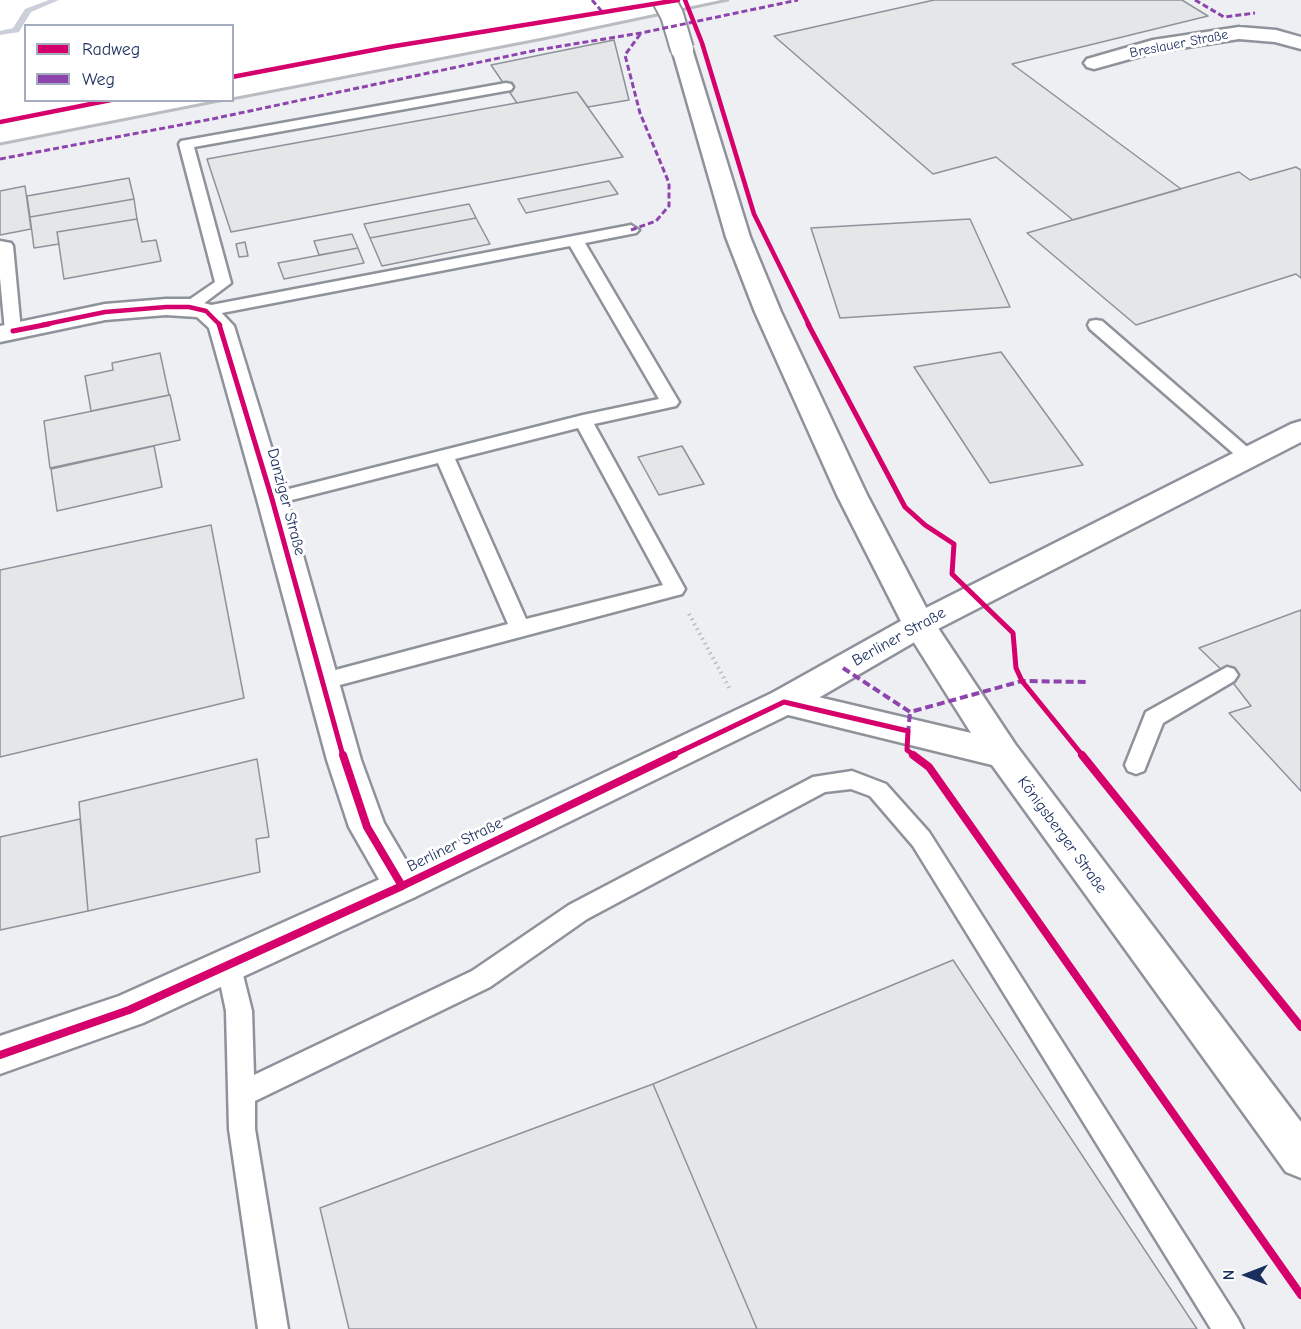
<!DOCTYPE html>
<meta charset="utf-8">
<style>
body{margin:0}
#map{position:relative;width:1301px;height:1329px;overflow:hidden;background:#fff;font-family:"Comic Neue",sans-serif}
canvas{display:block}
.legend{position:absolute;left:24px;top:24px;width:210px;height:78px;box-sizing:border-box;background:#fff;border:2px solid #a4acbf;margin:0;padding:8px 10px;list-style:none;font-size:18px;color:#1b2f5e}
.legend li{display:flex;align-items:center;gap:12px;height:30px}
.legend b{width:30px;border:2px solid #a4acbf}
.north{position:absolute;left:1217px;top:1245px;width:60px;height:60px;-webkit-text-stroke:4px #fff;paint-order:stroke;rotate:270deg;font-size:16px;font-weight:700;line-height:24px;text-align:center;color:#1b2f5e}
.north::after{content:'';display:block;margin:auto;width:21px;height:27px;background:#1b2f5e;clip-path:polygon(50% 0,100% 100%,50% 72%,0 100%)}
</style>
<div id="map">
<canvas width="1301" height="1329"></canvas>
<ul class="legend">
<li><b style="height:8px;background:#d6006c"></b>Radweg</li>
<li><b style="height:8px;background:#8e44ad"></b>Weg</li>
</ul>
<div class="north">N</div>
</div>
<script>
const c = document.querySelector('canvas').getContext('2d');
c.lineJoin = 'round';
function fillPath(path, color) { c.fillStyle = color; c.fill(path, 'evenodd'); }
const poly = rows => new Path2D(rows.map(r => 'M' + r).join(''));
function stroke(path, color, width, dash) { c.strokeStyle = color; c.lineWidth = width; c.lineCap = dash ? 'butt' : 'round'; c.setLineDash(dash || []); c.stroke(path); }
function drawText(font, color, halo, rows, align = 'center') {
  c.font = font + ' "Comic Neue",sans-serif'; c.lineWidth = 6; c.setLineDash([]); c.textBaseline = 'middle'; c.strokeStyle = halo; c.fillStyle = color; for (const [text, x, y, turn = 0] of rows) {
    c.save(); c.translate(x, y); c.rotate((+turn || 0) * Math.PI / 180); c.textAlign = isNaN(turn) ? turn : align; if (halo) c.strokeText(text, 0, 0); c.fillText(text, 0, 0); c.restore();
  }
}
fillPath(poly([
 [733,0,1301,0,1301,1329,0,1329,0,145]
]), '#edeff3');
fillPath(poly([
 [49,0,59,0,31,12,19,32,0,35,0,31,13,28,25,9,49,0]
]), '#cbcfda');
const building = poly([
 [934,0,1182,0,1208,16,1012,64,1181,189,1073,220,996,157,933,174,774,36,934,0],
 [614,40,629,100,588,107,577,92,517,103,491,65,614,40],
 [577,92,623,157,231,232,207,159,577,92],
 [1296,167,1301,170,1301,278,1296,274,1136,325,1027,233,1239,172,1250,180,1296,167],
 [129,178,134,199,30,217,27,196,129,178],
 [609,181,618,194,526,213,518,199,609,181],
 [25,186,31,229,0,235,0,191,25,186],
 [134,199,137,219,57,232,59,244,34,248,30,217,134,199],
 [469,204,476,218,370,238,364,224,469,204],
 [476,218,490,244,382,266,370,238,476,218],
 [137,219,142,242,156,240,161,261,64,279,57,232,137,219],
 [970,219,1010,307,840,318,811,228,970,219],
 [352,234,358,248,319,255,314,241,352,234],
 [245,242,248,256,239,257,236,244,245,242],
 [358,248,364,263,284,279,278,263,358,248],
 [1001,352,1083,465,990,483,914,367,1001,352],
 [160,353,169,395,91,411,85,376,113,370,112,363,160,353],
 [170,395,180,440,50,468,44,421,170,395],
 [154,446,162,487,57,511,51,469,154,446],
 [682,446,704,484,659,495,638,457,682,446],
 [211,525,244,698,0,757,0,570,211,525],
 [1301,610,1301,791,1229,713,1251,706,1227,675,1199,648,1301,610],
 [257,759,269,837,256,839,260,872,88,911,79,802,257,759],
 [80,819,88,911,0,930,0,837,80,819],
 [953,960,1197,1329,757,1329,653,1084,953,960],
 [653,1084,757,1329,349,1329,320,1208,653,1084]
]);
fillPath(building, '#e5e6e8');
stroke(building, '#8e929a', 1.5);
const service = poly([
 [506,83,511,84,513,87,511,90,194,147,231,283,195,310,183,310,181,307,183,304,215,282,179,144,181,141,506,83],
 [631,225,639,230,636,233,585,243,679,402,676,406,594,424,685,589,682,594,321,690,313,688,310,682,313,676,508,624,438,463,272,505,265,503,263,499,265,495,583,415,659,399,570,246,206,316,198,311,206,306,631,225],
 [578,428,663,585,526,619,455,459,578,428],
 [0,241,11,243,13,246,21,331,13,336,5,331,0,278,0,241],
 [1096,320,1102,321,1253,452,1256,456,1253,460,1241,460,1090,329,1088,325,1090,321,1096,320],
 [1227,667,1234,669,1238,675,1234,681,1163,723,1144,771,1136,774,1128,771,1125,765,1146,712,1227,667],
 [852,771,886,784,929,832,1238,1319,1243,1329,1211,1329,913,846,870,796,851,789,825,792,587,919,490,987,255,1101,255,1129,288,1329,258,1329,229,1129,226,1011,216,963,219,955,228,952,237,955,240,963,252,1011,254,1075,472,971,569,905,813,777,852,771]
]);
const minor = poly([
 [1239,27,1276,30,1301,37,1301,49,1275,42,1239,39,1155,52,1094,69,1087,67,1084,63,1087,59,1153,40,1239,27],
 [166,299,189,299,215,306,234,326,287,499,361,760,384,823,421,886,415,897,402,902,389,897,349,827,327,760,257,499,209,328,197,317,166,315,105,320,0,342,0,326,105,304,166,299],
 [1301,421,1301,442,930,633,919,637,908,633,903,625,908,617,1291,424,1301,421]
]);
const tertiary = poly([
 [919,613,930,617,935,625,930,633,796,711,415,897,143,1023,0,1074,0,1036,119,996,389,875,772,693,908,617,919,613]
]);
const secondary = poly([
 [682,43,689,45,692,49,750,237,781,312,867,495,932,619,1015,744,1301,1122,1301,1178,1286,1172,992,765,772,711,767,702,772,693,784,689,971,733,903,625,837,495,755,312,726,237,672,49,675,45,682,43]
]);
stroke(service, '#8e929a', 5);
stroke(minor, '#8e929a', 5);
stroke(tertiary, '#8e929a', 5);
stroke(secondary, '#8e929a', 5);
stroke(poly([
 [689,614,731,691]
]), '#b9bcc1', 4, [1.5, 4]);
fillPath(service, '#fff');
fillPath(minor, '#fff');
fillPath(tertiary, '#fff');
fillPath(secondary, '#fff');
stroke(poly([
 [232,99,543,39,728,0],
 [0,144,224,100]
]), '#b9bcc1', 3);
const secondaryBridge = poly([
 [664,0,672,15,682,49]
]);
stroke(secondaryBridge, '#8e929a', 26, []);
stroke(secondaryBridge, '#fff', 22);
stroke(poly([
 [592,0,604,14],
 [1195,0,1224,17,1255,13],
 [0,159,212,119,537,50,641,33,798,0],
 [631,230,656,221,669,206,669,183,640,113,625,55,641,33]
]), '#8e44ad', 3, [6, 3]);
stroke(poly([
 [843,668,910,712,1022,681,1087,682],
 [908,734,910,712]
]), '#8e44ad', 4, [8, 4]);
stroke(poly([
 [685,0,702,43,754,214,809,325],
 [232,77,389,47,678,0],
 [0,122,111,100],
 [42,325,105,312,166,307,189,307,206,311,220,325]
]), '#d6006c', 4.5);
stroke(poly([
 [219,324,272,499,343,756],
 [808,324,905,507,925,525,954,544,952,574,1013,633,1016,668,1022,681,1083,756],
 [13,331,49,324],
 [671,756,784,702,908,731,907,750,915,756]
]), '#d6006c', 5);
stroke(poly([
 [343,755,367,827,402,886],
 [913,755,929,767,1301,1295],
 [1082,755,1301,1027],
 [0,1055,129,1010,402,886,674,755]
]), '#d6006c', 8);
drawText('14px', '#1b2f5e', '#fff', [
 ["Breslauer Straße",1179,44,-11]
]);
drawText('16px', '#1b2f5e', '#fff', [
 ["Danziger Straße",286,502,75],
 ["Berliner Straße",899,637,-29],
 ["Königsberger Straße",1062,835,54],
 ["Berliner Straße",455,845,-26]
]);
</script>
